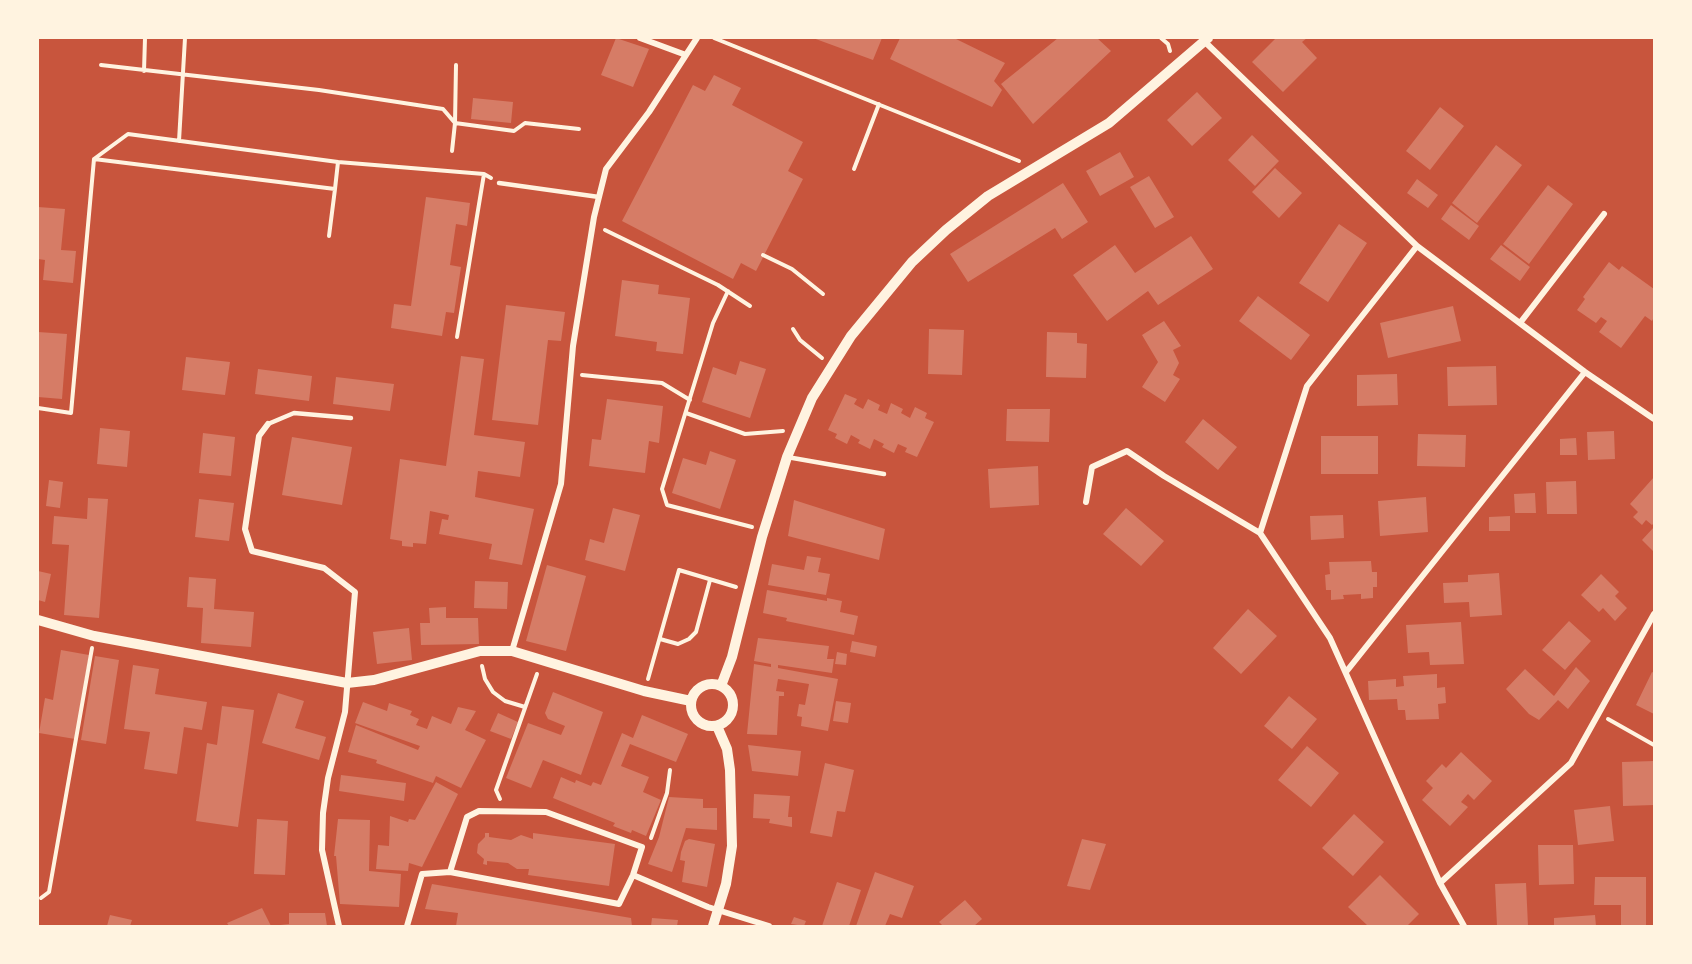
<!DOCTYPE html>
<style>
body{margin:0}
#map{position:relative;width:1692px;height:964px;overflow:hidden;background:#c8553d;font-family:Ubuntu,sans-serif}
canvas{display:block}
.frame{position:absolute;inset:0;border:39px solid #fff3e0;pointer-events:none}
</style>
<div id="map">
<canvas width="1692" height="964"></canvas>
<div class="frame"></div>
</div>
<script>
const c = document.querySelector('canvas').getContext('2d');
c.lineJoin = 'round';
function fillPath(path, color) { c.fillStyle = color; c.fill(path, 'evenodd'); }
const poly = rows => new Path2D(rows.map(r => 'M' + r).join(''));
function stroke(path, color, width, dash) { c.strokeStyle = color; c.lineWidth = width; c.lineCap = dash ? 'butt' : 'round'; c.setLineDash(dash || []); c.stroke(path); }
fillPath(poly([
 [616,38,649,49,633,87,601,75],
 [813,38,882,38,873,60],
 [900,38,954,38,1005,63,994,81,1002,90,992,107,890,59],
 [1058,38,1097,38,1111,51,1033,124,1001,84],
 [1276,38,1307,38,1302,42,1317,58,1283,92,1252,62],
 [714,75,741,88,732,105,803,142,788,171,803,179,756,271,741,263,733,279,622,221,693,85,705,91],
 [1197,92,1222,118,1192,146,1167,120],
 [473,98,513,102,511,123,471,119],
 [1440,107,1464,126,1430,170,1406,151],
 [1252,135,1279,161,1255,186,1228,160],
 [1496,145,1522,165,1477,223,1452,203],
 [1120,152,1134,177,1100,196,1086,171],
 [1275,168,1302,193,1279,218,1252,192],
 [1149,176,1174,217,1155,228,1130,187],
 [1417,179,1438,195,1428,208,1407,193],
 [1063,183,1088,222,1062,239,1055,228,968,282,950,254],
 [1548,185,1573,204,1529,264,1503,244],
 [426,197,470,203,467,226,456,224,450,265,461,267,454,313,446,312,442,336,391,328,394,304,411,306],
 [1451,205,1479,226,1469,240,1441,219],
 [38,207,65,209,61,250,76,251,73,283,43,280,45,260,38,259],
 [1339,224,1367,243,1328,302,1299,283],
 [1191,236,1213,269,1158,305,1148,291,1107,321,1073,275,1115,245,1135,273],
 [1501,245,1530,267,1520,281,1490,259],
 [1609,262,1619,270,1622,266,1654,289,1654,317,1652,321,1645,316,1621,348,1599,332,1607,321,1601,317,1596,323,1577,310,1585,299,1583,297],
 [622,280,659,285,658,294,690,298,683,354,656,351,657,342,615,336],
 [1258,296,1310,335,1291,360,1239,321],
 [506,305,565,312,561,341,548,340,538,425,492,420],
 [1453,306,1461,341,1388,358,1380,323],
 [1164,321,1181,346,1173,350,1179,363,1173,375,1180,379,1165,402,1142,387,1158,362,1142,335],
 [929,329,964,330,962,375,928,374],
 [38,332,67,334,62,399,38,397],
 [1047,332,1077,333,1077,343,1087,344,1086,378,1046,377],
 [461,356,484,359,474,435,525,442,520,477,478,471,475,497,534,509,522,565,489,559,492,544,439,534,442,519,448,520,449,515,430,511,426,544,413,543,413,547,402,546,402,541,390,539,400,459,446,466],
 [186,357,230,362,225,395,182,390],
 [740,361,766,369,750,418,702,402,713,367,736,375],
 [1496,366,1497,405,1448,406,1447,367],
 [258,369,312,376,309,401,255,394],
 [1397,374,1398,405,1357,406,1357,375],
 [336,377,394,384,390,411,333,404],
 [845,394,857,399,854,404,863,409,868,399,880,405,878,410,887,414,891,403,903,409,901,413,910,418,915,407,927,413,925,418,934,422,917,457,905,452,907,448,898,444,894,453,882,447,884,444,874,439,870,449,858,443,860,440,851,435,847,444,835,438,837,434,828,430],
 [607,399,663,406,659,443,649,441,645,473,589,466,592,439,601,440],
 [1007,409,1050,409,1049,442,1006,441],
 [1203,419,1237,447,1218,470,1185,442],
 [100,428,130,431,127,467,97,464],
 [1614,431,1615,459,1588,460,1587,432],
 [203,433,235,437,231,476,199,473],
 [1418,434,1466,435,1465,467,1417,466],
 [1321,436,1378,436,1378,474,1321,474],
 [292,437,352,447,342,505,282,495],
 [1576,438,1577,455,1560,455,1560,439],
 [710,451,736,460,720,509,672,493,683,458,706,465],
 [1038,466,1039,505,990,508,988,469],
 [1654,477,1654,523,1652,525,1646,520,1642,525,1633,517,1638,512,1630,504],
 [49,480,63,482,60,508,46,506],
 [1576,481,1577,514,1547,514,1546,482],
 [1535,493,1536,513,1515,513,1514,494],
 [1426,497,1428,532,1380,536,1378,501],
 [88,498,108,499,99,618,64,615,69,545,52,544,54,516,87,519],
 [199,499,234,503,229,541,195,537],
 [794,500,885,529,879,560,788,536],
 [613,508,640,515,625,571,585,560,590,539,604,543],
 [1126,508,1164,541,1141,566,1103,534],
 [1343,515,1344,538,1311,540,1310,516],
 [1510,516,1510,531,1489,531,1489,517],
 [1654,527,1654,552,1642,540],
 [807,556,821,558,818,572,830,574,826,595,768,585,772,564,804,570],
 [1371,561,1372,572,1377,572,1377,587,1373,587,1373,598,1361,599,1361,594,1343,595,1344,599,1331,600,1331,590,1326,590,1325,575,1330,574,1329,562],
 [547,565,586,576,566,651,526,641],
 [38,571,51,574,45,602,38,600],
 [1499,573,1502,615,1470,617,1469,602,1444,603,1443,583,1468,582,1468,575],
 [1601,574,1619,592,1615,596,1627,608,1615,621,1603,608,1599,612,1581,595],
 [189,577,216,579,214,609,254,612,251,647,201,643,203,608,187,607],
 [475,581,508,582,507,609,474,608],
 [767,590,827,601,827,598,842,601,840,612,858,616,854,635,786,621,787,618,763,613],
 [446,607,446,618,478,618,479,644,421,645,420,623,430,623,429,608],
 [1248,609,1277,636,1241,674,1213,648],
 [1569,621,1591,641,1565,670,1542,650],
 [1461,622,1464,664,1430,665,1429,652,1408,653,1406,625],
 [409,628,412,660,377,664,373,632],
 [758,638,829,646,827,659,834,659,832,673,778,665,778,668,838,679,828,731,801,726,802,717,797,716,799,704,805,705,809,684,778,679,776,691,784,692,784,696,779,696,777,735,747,734,754,664,771,667,771,664,754,661],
 [852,641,877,646,875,657,850,652],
 [61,650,89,655,75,739,39,733,45,698,53,700],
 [837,652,847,654,846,665,835,664],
 [95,656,119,660,106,744,81,740],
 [133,665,159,669,155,694,207,702,202,730,184,727,177,774,144,769,150,732,124,729],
 [1576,667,1590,681,1568,709,1558,700,1539,720,1529,714,1506,689,1525,669,1554,696],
 [1652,672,1654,673,1654,714,1636,705],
 [1437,674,1437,688,1445,687,1446,703,1438,704,1439,719,1406,720,1405,710,1398,710,1397,699,1369,700,1368,681,1396,679,1396,687,1404,686,1403,676],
 [553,692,603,712,581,775,543,760,531,788,506,778,528,723,561,735,565,726,548,719,545,713],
 [278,693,304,701,295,728,326,737,319,760,262,743],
 [1289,696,1317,719,1292,749,1264,726],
 [836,701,851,703,848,723,833,721],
 [363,702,387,711,389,703,412,711,410,715,419,719,416,725,427,729,432,716,451,724,458,707,476,711,465,730,486,740,461,788,436,776,433,783,376,763,377,760,348,752,356,725,418,750,420,746,355,723],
 [222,706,254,710,238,827,196,821,207,743,217,745],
 [498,713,518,722,511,739,490,731],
 [642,715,688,734,676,762,630,744,621,766,649,777,643,792,661,800,646,836,632,830,631,833,613,826,615,823,553,798,561,777,575,783,576,780,591,786,593,782,601,785,622,733,633,738],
 [748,745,801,751,798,776,752,771],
 [1307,746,1339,773,1311,807,1278,780],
 [1461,752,1492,781,1474,800,1468,794,1461,802,1468,807,1450,826,1422,800,1433,788,1426,781,1442,764,1446,768],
 [1654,761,1654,805,1623,806,1622,762],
 [825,763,854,770,845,812,837,811,832,837,810,833],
 [341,775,406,783,404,801,339,791],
 [436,782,458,794,422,867,409,863,408,871,376,869,378,845,389,846,390,816,408,822,409,819,415,820],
 [754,794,790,796,788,817,792,817,792,827,769,823,770,819,753,818],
 [669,797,703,799,703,808,717,808,717,830,686,828,672,872,648,864,659,837],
 [1610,806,1614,841,1578,845,1574,810],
 [1354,814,1384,842,1353,876,1322,848],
 [257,819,288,821,285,875,254,874],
 [338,819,370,820,369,871,401,874,399,907,340,904,336,856,334,856],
 [485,833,489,833,489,837,511,840,521,835,533,839,533,833,615,844,609,886,528,875,529,869,517,869,508,863,487,861,487,865,483,864,484,859,477,853,478,844,485,837],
 [689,839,715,844,707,887,682,882,685,861,680,860,681,852,685,841],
 [1082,839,1106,844,1090,890,1067,886],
 [1538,845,1573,845,1574,884,1539,885],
 [875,872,914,886,902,918,890,914,885,926,856,926],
 [1380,875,1419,914,1407,926,1368,926,1348,907],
 [1595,877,1646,877,1646,926,1621,926,1621,905,1594,905],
 [837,882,861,890,849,926,822,926],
 [1526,883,1528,926,1497,926,1495,884],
 [432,884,631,918,632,926,456,926,458,913,425,909],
 [965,900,982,919,974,926,943,926,939,922],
 [262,908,271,926,229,926,227,923],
 [289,913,325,913,327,926,272,926,289,924],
 [110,915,132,920,130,926,107,926],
 [1595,915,1596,926,1554,926,1554,918],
 [794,917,806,921,804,926,791,924],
 [652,918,678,920,677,926,651,926]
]), '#d67c66');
stroke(poly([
 [714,38,1019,161],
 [1161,38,1168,44,1170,51],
 [101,65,319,90,443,109,455,123,514,131,525,123,579,129],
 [144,71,145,38],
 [179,141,185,38],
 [452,151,455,123,456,65],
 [94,159,128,134,338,162],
 [854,169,879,104],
 [605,230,718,285,750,306],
 [329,236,335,189],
 [763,255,792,269,823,294],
 [728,291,713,323,662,489,667,505,752,527],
 [793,329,800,340,822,358],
 [457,337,484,174],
 [582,375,662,383,690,400],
 [38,408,71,413,94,159,335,189,338,162,484,174,491,178],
 [686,413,745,434,783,431],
 [660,639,678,644,689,639,696,632,710,580],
 [482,666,485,679,493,692,505,701,525,707],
 [648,679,679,570,736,587],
 [1608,719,1654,745],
 [500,799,496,790,537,674],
 [651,838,667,793,670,770],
 [41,898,49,892,92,648]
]), '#fff3e0', 4);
stroke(poly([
 [499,183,599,197],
 [268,424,294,413,351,418],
 [787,457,884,474]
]), '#fff3e0', 4.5);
stroke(poly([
 [640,38,686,55],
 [1204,41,1417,246,1585,372,1654,419],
 [1417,246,1307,386,1260,533,1330,638,1440,883,1464,926],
 [1520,323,1604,214],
 [268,424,259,436,245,529,252,551,324,568,355,592,345,712,328,778,323,813,322,850,339,926],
 [1086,502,1092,467,1127,451,1164,476,1260,533],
 [512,651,561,484,573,346,594,217,606,169,649,112,697,38],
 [1346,672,1585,372],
 [633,875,708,907,769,926],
 [1440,883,1571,763,1654,614],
 [407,926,422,874,450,872,467,817,479,811,546,812,642,847,633,875,619,904,450,872]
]), '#fff3e0', 6);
stroke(poly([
 [38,620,94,636,347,683,374,680,480,651,512,651,644,691,691,701],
 '691 705a21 21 0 1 1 42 0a21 21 0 1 1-42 0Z',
 [721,686,732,657,762,537,787,457,812,398,851,336,912,262,946,230,988,196,1109,123,1208,38],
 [713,926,726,884,732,846,730,770,727,749,717,726]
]), '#fff3e0', 10);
</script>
